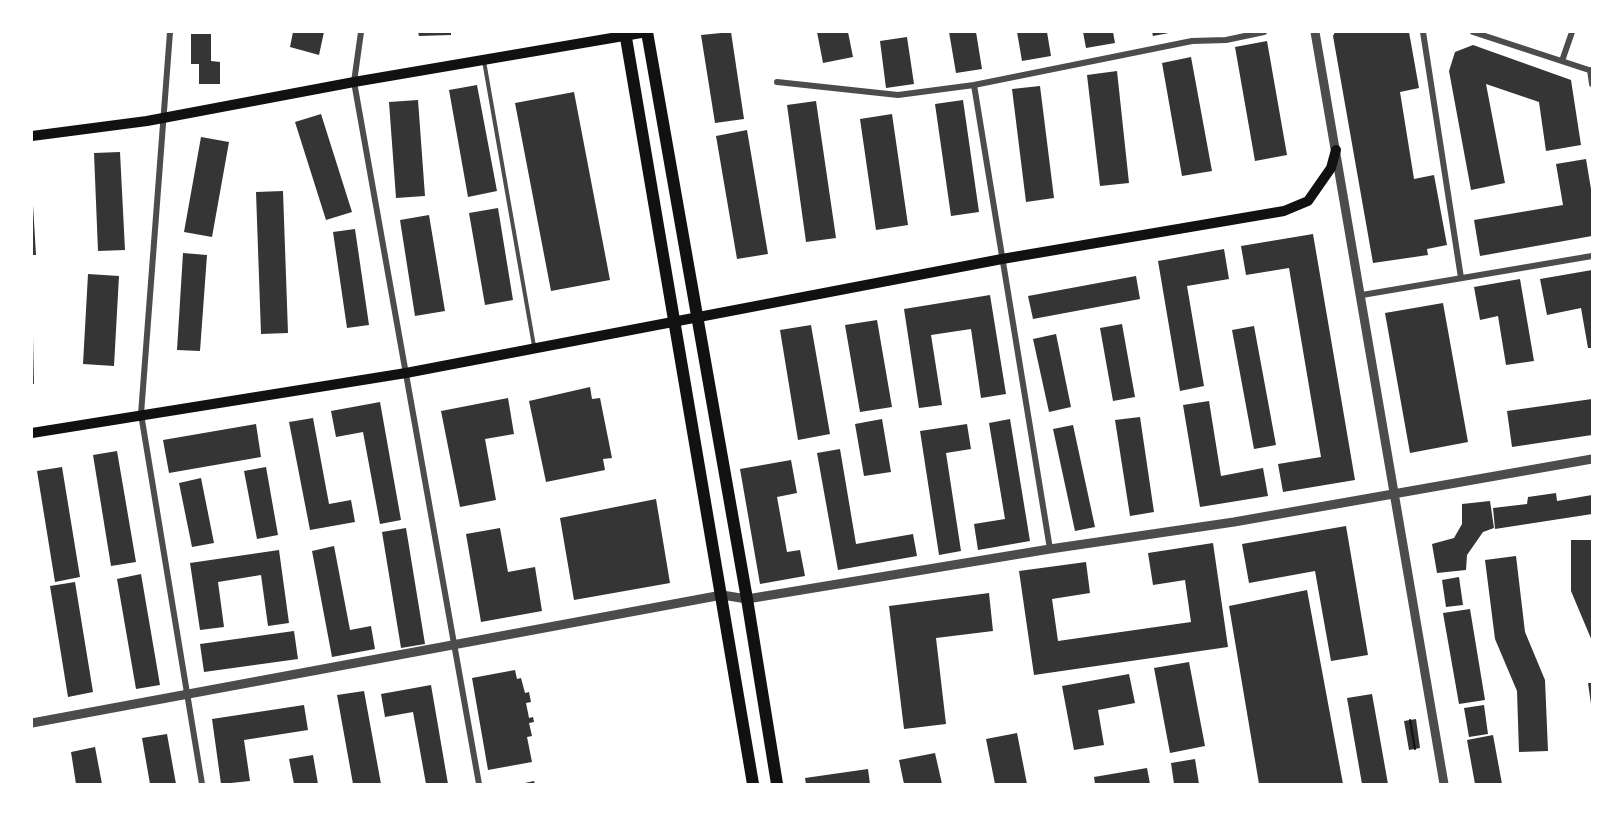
<!DOCTYPE html>
<style>
body{margin:0}
#map{position:relative;width:1624px;height:816px;overflow:hidden;background:#fff;font-family:Arial,sans-serif}
canvas{display:block}
.frame{position:absolute;inset:0;border:33px solid #fff;pointer-events:none}
</style>
<div id="map">
<canvas width="1624" height="816"></canvas>
<div class="frame"></div>
</div>
<script>
const c = document.querySelector('canvas').getContext('2d');
c.lineJoin = 'round';
function fillPath(path, color) { c.fillStyle = color; c.fill(path, 'evenodd'); }
const poly = rows => new Path2D(rows.map(r => 'M' + r).join(''));
function stroke(path, color, width, dash) { c.strokeStyle = color; c.lineWidth = width; c.lineCap = dash ? 'butt' : 'round'; c.setLineDash(dash || []); c.stroke(path); }
fillPath(poly([
 [293,32,324,32,319,55,290,47],
 [418,32,451,32,451,35,419,36],
 [731,32,744,119,715,123,701,35],
 [817,32,848,32,853,57,823,63],
 [949,32,976,32,982,69,956,73],
 [1017,32,1047,32,1051,56,1022,61],
 [1083,32,1113,32,1115,43,1086,48],
 [1152,32,1169,32,1169,33,1153,36],
 [1335,32,1409,32,1419,88,1400,92,1414,179,1434,175,1447,245,1427,249,1428,255,1373,263,1333,36],
 [191,34,211,34,211,61,220,62,220,84,199,84,199,64,191,64],
 [907,37,914,84,886,88,880,41],
 [1267,41,1287,155,1255,161,1235,47],
 [1473,45,1571,80,1581,145,1546,151,1539,102,1486,84,1505,183,1471,190,1449,71,1455,52],
 [1191,57,1212,171,1182,176,1162,63],
 [1117,71,1129,183,1100,186,1087,75],
 [477,85,497,191,468,197,449,90],
 [1040,86,1054,198,1026,202,1012,89],
 [574,92,610,280,551,291,515,103],
 [418,100,425,196,396,198,389,102],
 [963,100,979,212,951,216,935,104],
 [816,101,836,238,806,242,787,105],
 [321,114,352,212,326,220,295,122],
 [892,114,908,225,876,230,860,119],
 [747,130,768,254,737,259,716,136],
 [201,137,229,142,212,237,184,232],
 [120,152,125,250,98,251,94,153],
 [1586,159,1592,195,1592,236,1480,256,1474,220,1563,205,1556,164],
 [32,188,36,255,32,255],
 [283,191,288,333,261,334,256,192],
 [498,208,513,300,485,305,469,213],
 [429,215,445,311,415,316,400,220],
 [355,229,369,325,347,328,333,232],
 [1313,234,1355,480,1283,492,1278,464,1321,457,1289,268,1246,275,1241,246],
 [1224,249,1229,279,1187,286,1204,386,1180,391,1158,261],
 [183,253,207,255,200,351,177,350],
 [1592,270,1592,348,1588,348,1581,308,1547,315,1540,279],
 [88,274,119,276,114,366,83,364],
 [1136,276,1140,299,1033,319,1028,296],
 [1520,279,1534,361,1506,365,1498,316,1480,320,1474,287],
 [990,295,1006,394,981,398,971,329,931,335,942,405,919,408,904,309],
 [1443,303,1468,442,1410,453,1385,313],
 [877,320,892,407,860,412,845,325],
 [1122,324,1135,397,1113,401,1100,328],
 [811,325,830,434,798,440,780,330],
 [1254,326,1276,445,1254,449,1232,330],
 [1056,334,1071,407,1049,412,1033,339],
 [32,337,33,337,34,384,32,384],
 [590,387,592,399,600,398,612,458,603,459,605,470,546,482,529,401],
 [508,398,514,434,485,439,496,500,460,507,441,411],
 [1592,399,1592,435,1512,447,1507,411],
 [1209,401,1221,476,1263,468,1268,496,1200,507,1183,405],
 [380,402,401,520,380,524,363,432,336,437,331,411],
 [1140,417,1154,512,1130,516,1115,420],
 [313,418,329,504,351,500,355,522,310,530,289,422],
 [882,419,891,472,864,476,855,424],
 [1010,419,1030,541,978,550,974,524,1005,519,989,423],
 [256,424,261,457,169,473,163,440],
 [967,424,971,449,946,453,961,551,939,555,920,431],
 [1073,425,1095,527,1075,531,1053,429],
 [840,449,856,544,913,534,917,556,838,570,817,453],
 [117,451,136,562,111,566,93,455],
 [791,460,797,493,777,497,787,552,800,550,805,576,760,584,740,469],
 [62,467,80,577,55,582,37,471],
 [266,467,278,535,257,539,244,471],
 [201,478,214,543,192,547,179,483],
 [1556,493,1557,501,1592,495,1592,514,1495,529,1493,508,1527,504,1528,497],
 [656,499,670,583,574,600,560,518],
 [1490,501,1494,528,1483,532,1467,555,1466,570,1437,573,1432,544,1454,538,1462,524,1462,504],
 [1346,526,1368,655,1331,661,1315,571,1249,583,1242,544],
 [406,528,425,644,401,648,382,532],
 [500,528,508,572,535,567,542,611,481,622,466,534],
 [1571,540,1592,540,1592,641,1571,591],
 [1213,543,1228,647,1034,675,1019,571,1086,562,1090,593,1052,599,1058,641,1191,622,1185,580,1153,585,1148,553],
 [334,546,350,630,371,626,375,649,332,657,312,551],
 [279,550,289,623,268,626,261,575,218,582,224,627,200,630,190,563],
 [1516,556,1525,632,1545,680,1548,751,1519,752,1517,691,1495,639,1485,560],
 [141,574,160,685,136,689,117,579],
 [1459,577,1463,605,1446,607,1442,580],
 [75,582,93,692,68,697,50,586],
 [1307,590,1343,784,1259,784,1229,606],
 [989,593,993,631,936,638,946,724,904,729,889,606],
 [1470,609,1485,700,1459,704,1443,613],
 [294,631,298,659,204,672,200,644],
 [1189,662,1205,746,1170,753,1154,668],
 [515,670,517,679,521,678,525,693,529,692,531,702,526,703,529,718,533,717,534,722,529,723,532,736,527,737,532,762,488,770,472,678],
 [1129,674,1135,703,1098,710,1104,745,1074,750,1062,686],
 [1588,683,1592,683,1592,704,1591,704],
 [431,685,448,784,426,784,413,712,385,717,381,694],
 [364,691,381,784,353,784,337,695],
 [1372,694,1388,784,1362,784,1347,698],
 [304,705,308,730,244,740,250,781,221,784,212,719],
 [1484,705,1488,734,1469,737,1464,708],
 [1416,719,1420,748,1409,750,1404,721],
 [1017,733,1027,784,995,784,986,739],
 [167,734,176,784,150,784,142,738],
 [1493,735,1502,784,1475,784,1467,740],
 [95,747,102,784,76,784,71,752],
 [935,753,942,784,904,784,899,760],
 [313,755,318,784,294,784,289,759],
 [1195,759,1199,784,1174,784,1171,763],
 [1147,768,1150,784,1095,784,1094,777],
 [868,769,870,784,806,784,805,778],
 [534,781,535,784,520,784]
]), '#353535');
stroke(poly([
 [1410,720,1415,749]
]), '#111', 2);
stroke(poly([
 [484,61,534,346]
]), '#4c4c4c', 4);
stroke(poly([
 [170,32,141,414,202,784],
 [361,32,354,82,479,784],
 [1423,32,1461,278],
 [1473,32,1592,71],
 [1562,61,1572,32],
 [1590,70,1592,84],
 [777,82,898,95,974,85,1192,41,1226,40,1264,32],
 [974,85,1050,549],
 [1362,295,1592,256]
]), '#4c4c4c', 6);
stroke(poly([
 [1315,32,1444,784],
 [32,723,722,595,747,599,1050,549,1234,522,1592,459]
]), '#4c4c4c', 9);
stroke(poly([
 [32,136,147,121,354,82,647,32],
 [32,433,406,373,1002,259,1284,211,1308,201,1331,168,1336,150]
]), '#111', 10);
stroke(poly([
 [625,32,753,784],
 [647,32,747,599,777,784]
]), '#111', 12);
</script>
